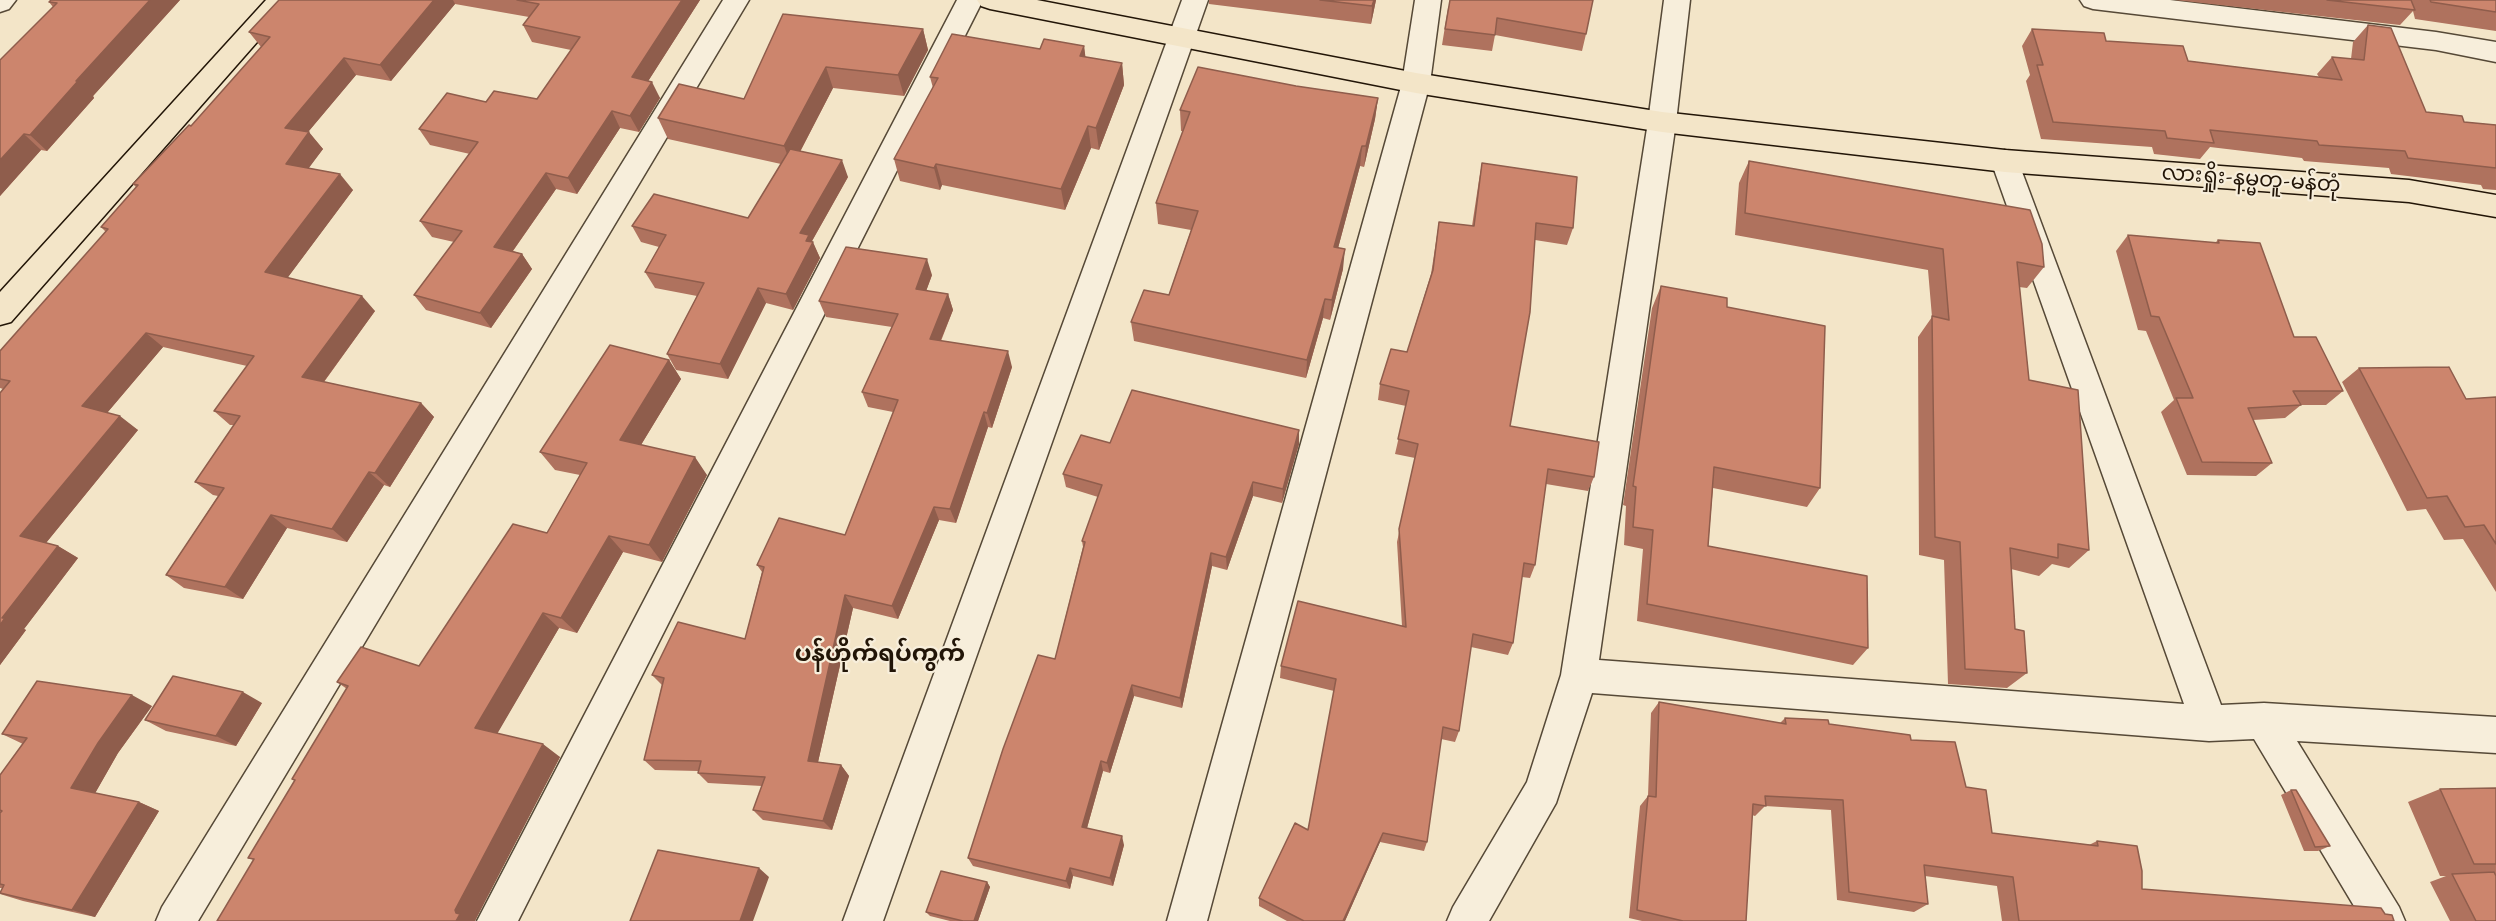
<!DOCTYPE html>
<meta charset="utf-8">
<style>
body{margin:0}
canvas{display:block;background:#f3e5c8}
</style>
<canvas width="2496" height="921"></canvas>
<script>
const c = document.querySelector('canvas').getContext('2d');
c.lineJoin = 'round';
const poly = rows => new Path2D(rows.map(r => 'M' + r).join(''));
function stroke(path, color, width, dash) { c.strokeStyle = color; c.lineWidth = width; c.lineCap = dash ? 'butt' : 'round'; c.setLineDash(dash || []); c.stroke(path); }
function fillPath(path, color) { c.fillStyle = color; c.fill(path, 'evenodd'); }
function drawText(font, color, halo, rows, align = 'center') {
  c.font = font + ' Alegreya,"Noto Sans Myanmar",serif'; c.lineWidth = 4.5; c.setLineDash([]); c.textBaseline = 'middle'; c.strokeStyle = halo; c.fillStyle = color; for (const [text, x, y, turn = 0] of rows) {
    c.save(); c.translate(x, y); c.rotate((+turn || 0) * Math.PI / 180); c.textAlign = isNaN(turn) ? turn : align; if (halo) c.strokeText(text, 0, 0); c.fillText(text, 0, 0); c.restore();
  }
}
const minor = poly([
 [0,0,16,0,9,9,0,12,0,0],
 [723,0,749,0,198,921,156,921,162,907,723,0],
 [957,0,983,0,518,921,477,921,957,0],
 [1182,0,1208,0,883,921,843,921,1182,0],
 [1415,0,1441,0,1430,83,1207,921,1167,921,1402,83,1415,0],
 [1664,0,1690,0,1676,122,1599,660,2184,704,1991,161,1995,153,2005,150,2015,153,2221,705,2264,703,2496,717,2496,753,2297,741,2399,907,2405,921,2363,921,2254,739,2209,741,1592,693,1556,803,1489,921,1447,921,1453,907,1527,782,1561,675,1648,122,1664,0],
 [2080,0,2170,0,2436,32,2496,42,2496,62,2436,50,2093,9,2084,6,2080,0]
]);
const major = poly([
 [266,0,294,0,11,322,0,325,0,292,266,0],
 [977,0,1037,0,1416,73,1662,112,2005,150,2409,180,2496,195,2496,217,2409,202,2005,172,1662,132,1416,93,990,9,981,6,977,0]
]);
stroke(minor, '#564937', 3);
stroke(major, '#221507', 3);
fillPath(minor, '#f7eedb');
fillPath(major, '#f3e5c8');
fillPath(poly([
 [180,0,93,96,94,98,47,151,41,150,0,196,0,60,53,7,49,2],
 [279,0,700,0,648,81,660,98,639,132,620,128,577,194,556,189,513,251,522,254,532,269,491,328,426,310,414,295,454,242,432,237,420,221,470,154,430,145,419,129,486,102,537,99,571,50,532,42,523,25,529,17,455,4,391,81,356,75,308,132,323,149,308,168,353,190,287,278,375,311,324,382,421,403,434,417,390,487,384,485,347,542,287,528,243,599,184,588,166,575,218,496,213,495,195,482,234,425,230,425,214,411,247,366,163,347,107,413,138,430,46,543,58,546,78,558,24,629,26,630,0,665,3,389,0,388,0,351,106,232,101,227,136,187,133,184,191,126,261,47,249,32],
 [1209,0,1376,0,1371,24,1209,4],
 [2175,0,2496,0,2496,31,2415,19,2413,11,2400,25],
 [1448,8,1586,34,1582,51,1495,35,1492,51,1442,45],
 [2368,25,2426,112,2464,122,2496,125,2496,190,2483,189,2481,185,2391,174,2389,168,2304,161,2302,158,2210,147,2200,159,2154,154,2152,147,2041,139,2026,81,2030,75,2022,46,2032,29,2106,41,2188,61,2319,77,2317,74,2332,57,2351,59,2353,42],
 [923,29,928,50,904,96,833,88,800,152,848,177,812,241,820,258,793,310,766,303,728,379,676,370,667,354,697,296,655,288,645,272,659,247,641,242,632,226,748,218,781,164,668,139,658,118,744,99],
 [1084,46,1085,57,1122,63,1124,85,1099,150,1091,148,1065,210,942,185,940,190,900,181,894,159,933,88,930,77,1040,49],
 [1296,86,1378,98,1375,119,1364,167,1360,166,1338,248,1343,269,1330,320,1323,318,1306,378,1134,341,1131,322,1169,295,1191,230,1158,224,1156,203,1183,131,1181,131,1180,110],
 [1749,161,2044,267,2027,288,2019,287,2029,380,2089,550,2069,568,2052,564,2039,576,2011,569,2015,629,2027,673,2007,688,1948,684,1944,560,1919,555,1918,337,1932,317,1928,270,1735,235,1739,183],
 [1482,163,1573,228,1567,245,1535,240,1510,426,1594,477,1588,491,1546,484,1535,565,1530,578,1522,577,1513,643,1508,655,1471,647,1459,731,1455,742,1441,739,1427,842,1424,851,1380,842,1345,921,1287,921,1259,906,1259,898,1308,830,1334,691,1280,678,1281,666,1402,626,1397,542,1415,458,1395,454,1406,406,1378,400,1380,384,1407,352,1431,274,1439,222,1472,226,1479,180],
 [2128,235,2215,243,2218,240,2294,337,2343,391,2326,405,2301,405,2285,418,2253,420,2272,463,2256,476,2187,475,2161,412,2174,400,2146,331,2138,330,2116,251],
 [932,275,926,291,948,294,953,310,941,341,1012,367,992,428,988,427,956,523,939,520,898,619,853,608,818,762,841,765,849,776,832,830,763,820,753,810,762,786,708,783,698,773,698,771,655,770,644,760,662,685,652,675,745,639,762,572,757,565,845,535,893,412,868,407,862,392,892,327,826,317,819,301],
 [1661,286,1727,307,1820,488,1807,507,1713,488,1708,546,1868,648,1853,665,1637,621,1643,549,1624,545,1626,506,1623,505,1652,308],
 [669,360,681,379,641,445,707,475,662,562,623,552,577,633,559,628,497,733,560,757,475,920,254,860,248,858,295,781,292,779,347,689,337,682,419,666,547,533,580,475,555,470,540,452],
 [2359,368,2466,399,2496,397,2496,592,2463,539,2444,540,2426,509,2407,511,2342,382],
 [1299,430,1299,444,1282,503,1253,496,1227,570,1212,566,1182,708,1134,696,1110,773,1103,771,1087,828,1124,845,1113,886,1073,876,1070,889,973,866,968,858,1055,659,1083,547,1082,541,1098,497,1066,487,1063,474,1110,443],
 [1659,702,1780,723,1785,718,1829,724,1911,740,1966,787,1992,833,2089,845,2097,841,2142,889,2385,914,2394,921,2002,921,1997,886,1925,876,1928,904,1914,912,1837,900,1831,810,1765,806,1755,816,1752,815,1746,921,1642,921,1629,918,1640,806,1648,796,1651,713],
 [262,703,236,746,166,731,145,720],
 [152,706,118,753,95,793,139,802,159,811,95,917,23,901,0,894,2,888,0,888,0,775,23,744,2,734],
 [2496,788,2496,921,2450,921,2430,882,2446,876,2440,876,2408,802,2440,789],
 [2291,790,2330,846,2318,851,2304,851,2281,795],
 [987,882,990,887,978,921,950,921,930,916,926,912]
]), '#af725e');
fillPath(poly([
 [150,0,180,0,93,96,94,98,47,151,30,135,76,81],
 [434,0,453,0,455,4,391,81,380,65],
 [682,0,700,0,640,94,632,77],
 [1374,0,1376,0,1371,24,1372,6],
 [923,29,928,50,904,96,898,75],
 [1084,46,1087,68,1080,56],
 [344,58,356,75,298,144,285,128],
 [1122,63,1124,85,1099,150,1096,128],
 [826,67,833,88,792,167,784,146],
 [652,82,660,98,639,132,630,116],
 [1378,98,1375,119,1364,167,1366,146],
 [612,111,620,128,577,194,568,178],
 [1088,126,1091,148,1065,210,1061,189],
 [309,132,323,149,300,180,286,164],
 [24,134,41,150,0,196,0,160],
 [1362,146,1360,166,1333,267,1334,247],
 [842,160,848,177,812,241,813,243,813,242,820,258,793,310,786,294,800,233],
 [936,164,942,185,940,190,934,168],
 [546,173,556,189,505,262,494,247],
 [340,174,353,190,280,288,265,272],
 [1345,249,1343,269,1330,320,1332,300],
 [522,254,532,269,491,328,480,313],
 [927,259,932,275,921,305,916,289],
 [758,288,766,303,728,379,720,364],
 [948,294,953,310,935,354,930,339],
 [362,296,375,311,317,391,302,377],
 [1325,299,1323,318,1306,378,1307,360],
 [146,333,163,347,101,420,82,406],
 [1008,351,1012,367,992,428,987,413],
 [669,360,681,379,633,458,620,440],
 [421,403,434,417,390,487,375,473],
 [984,412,988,427,956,523,950,509],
 [120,416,138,430,41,549,20,536],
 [1299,430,1299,444,1282,503,1283,489],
 [695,457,707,475,662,562,649,545],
 [369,472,384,485,347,542,332,529],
 [1253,482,1253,496,1227,570,1226,557],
 [934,507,939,520,898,619,892,606],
 [271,515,287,528,243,599,225,587],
 [609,536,623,552,577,633,561,618],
 [58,546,78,558,24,629,26,630,0,665,0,625,2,618],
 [1211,553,1212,566,1182,708,1180,698],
 [845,595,853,608,816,771,808,761],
 [543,613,559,628,493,741,475,728],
 [1132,685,1134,696,1110,773,1107,763],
 [243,692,262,703,236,746,216,736],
 [132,695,152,706,118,753,93,797,71,788,98,743],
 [543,744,560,757,475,921,456,921,455,910],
 [1101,761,1103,771,1085,835,1082,827],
 [841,765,849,776,832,830,823,821],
 [139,802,159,811,95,917,72,910],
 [1383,833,1380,842,1345,921,1343,921],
 [1122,836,1124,845,1113,886,1110,878],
 [759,868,769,877,753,921,740,921],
 [1070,868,1073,876,1070,889,1066,881],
 [987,882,990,887,978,921,974,921]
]), '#8f5d4c');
const building = poly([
 [51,0,150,0,76,81,78,81,30,135,24,134,0,160,0,60,57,3,49,2,51,0],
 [279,0,434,0,380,65,344,58,285,128,309,132,286,164,340,174,265,272,362,296,302,377,421,403,375,473,369,472,332,529,271,515,225,587,166,575,224,488,195,482,240,416,214,411,254,356,146,333,82,406,120,416,20,536,58,546,2,618,5,618,0,625,0,393,10,381,0,379,0,351,108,229,101,227,138,185,133,184,189,125,191,126,270,37,249,32,279,0],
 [517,0,682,0,632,77,652,82,630,116,612,111,568,178,546,173,494,247,522,254,480,313,414,295,462,231,420,221,478,142,419,129,447,93,486,102,494,91,537,99,580,37,523,25,539,4,517,0],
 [1320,0,1374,0,1372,6,1320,0],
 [1450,0,1593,0,1586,34,1497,18,1495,35,1445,29,1450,0],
 [2327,0,2411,0,2415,10,2327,0],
 [2430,0,2496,0,2496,12,2431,2,2430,0],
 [783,14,923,29,898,75,826,67,784,146,658,118,679,84,744,99,783,14],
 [2368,25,2391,28,2426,112,2462,116,2464,122,2496,125,2496,168,2408,158,2405,151,2319,145,2317,141,2210,130,2214,143,2167,138,2165,131,2053,122,2037,65,2043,65,2032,29,2104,33,2106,41,2183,46,2188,61,2342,80,2332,57,2364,60,2368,25],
 [952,34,1040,49,1044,39,1084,46,1080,56,1122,63,1096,128,1088,126,1061,189,936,164,934,168,894,159,938,78,930,77,952,34],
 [1198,67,1296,86,1378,98,1366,146,1362,146,1334,247,1345,249,1332,300,1325,299,1307,360,1131,322,1144,290,1169,295,1198,211,1156,203,1190,112,1180,110,1198,67],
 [790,149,842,160,800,233,809,235,806,241,813,242,786,294,758,288,720,364,667,354,704,283,645,272,666,235,632,226,654,194,748,218,790,149],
 [1749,161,2030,210,2042,244,2044,267,2017,262,2029,380,2078,390,2089,550,2058,544,2058,558,2010,548,2015,629,2024,631,2027,673,1965,669,1960,542,1935,537,1932,316,1949,320,1943,249,1745,213,1749,161],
 [1482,163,1577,177,1573,228,1536,223,1530,312,1510,426,1599,442,1594,477,1548,469,1535,565,1524,563,1513,643,1473,634,1459,731,1443,727,1427,842,1383,833,1343,921,1304,921,1259,898,1295,823,1308,830,1336,679,1281,666,1298,601,1406,627,1399,529,1418,444,1398,439,1409,391,1380,384,1391,349,1407,352,1433,270,1439,222,1474,226,1482,163],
 [2128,235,2219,243,2218,240,2260,243,2294,337,2316,337,2343,391,2293,391,2301,405,2248,408,2272,463,2202,462,2176,398,2193,398,2159,317,2151,316,2128,235],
 [846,247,927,259,916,289,948,294,930,339,1008,351,987,413,984,412,950,509,934,507,892,606,845,595,808,761,841,765,823,821,753,810,765,777,698,773,701,761,644,760,664,678,652,675,678,622,745,639,764,567,757,565,779,518,845,535,898,400,862,392,898,314,819,301,846,247],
 [1661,286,1727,298,1727,307,1825,326,1820,488,1714,467,1708,546,1867,576,1868,648,1647,604,1653,530,1633,527,1636,487,1633,486,1661,286],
 [610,345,669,360,620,440,695,457,649,545,609,536,561,618,543,613,475,728,543,744,455,910,456,913,460,914,456,921,217,921,254,859,248,858,295,780,292,779,348,686,337,682,361,647,419,666,513,524,547,533,587,463,540,452,610,345],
 [2449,367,2466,399,2496,397,2496,544,2484,525,2465,527,2447,496,2427,498,2359,368,2449,367],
 [1132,390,1299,430,1283,489,1253,482,1226,557,1211,553,1180,698,1132,685,1107,763,1101,761,1082,827,1122,836,1110,878,1070,868,1066,881,968,858,1003,749,1038,655,1055,659,1085,542,1082,541,1102,485,1063,474,1081,435,1110,443,1132,390],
 [173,676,243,692,216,736,145,720,173,676],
 [37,681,132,695,98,743,71,788,139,802,72,910,0,893,4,885,0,884,0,813,2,811,0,810,0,775,27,738,2,734,37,681],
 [1659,702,1786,724,1785,718,1828,720,1829,724,1910,735,1911,740,1955,742,1966,787,1986,790,1992,833,2098,846,2097,841,2137,846,2142,871,2142,889,2381,908,2385,914,2392,915,2394,921,2019,921,2013,877,1924,865,1928,904,1849,892,1843,800,1765,796,1766,806,1753,804,1746,921,1683,921,1637,910,1648,796,1656,797,1659,702],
 [2496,788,2496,864,2474,864,2440,789,2496,788],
 [2291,790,2296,790,2330,846,2315,847,2291,790],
 [658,850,759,868,740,921,630,921,658,850],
 [941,871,987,882,974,921,963,921,926,912,941,871],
 [2494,872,2496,876,2496,921,2476,921,2452,874,2494,872]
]);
fillPath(building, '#cc856d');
stroke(building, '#8f5d4c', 1.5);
drawText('21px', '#221507', '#f7eedb', [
 ["လားရှိုး-နမ္မတူ-မန်တုံ",2251,180,4]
]);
drawText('bold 24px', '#221507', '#f7eedb', [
 ["ပန်ဟိုက်ရပ်ကွက်",880,655]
]);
</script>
